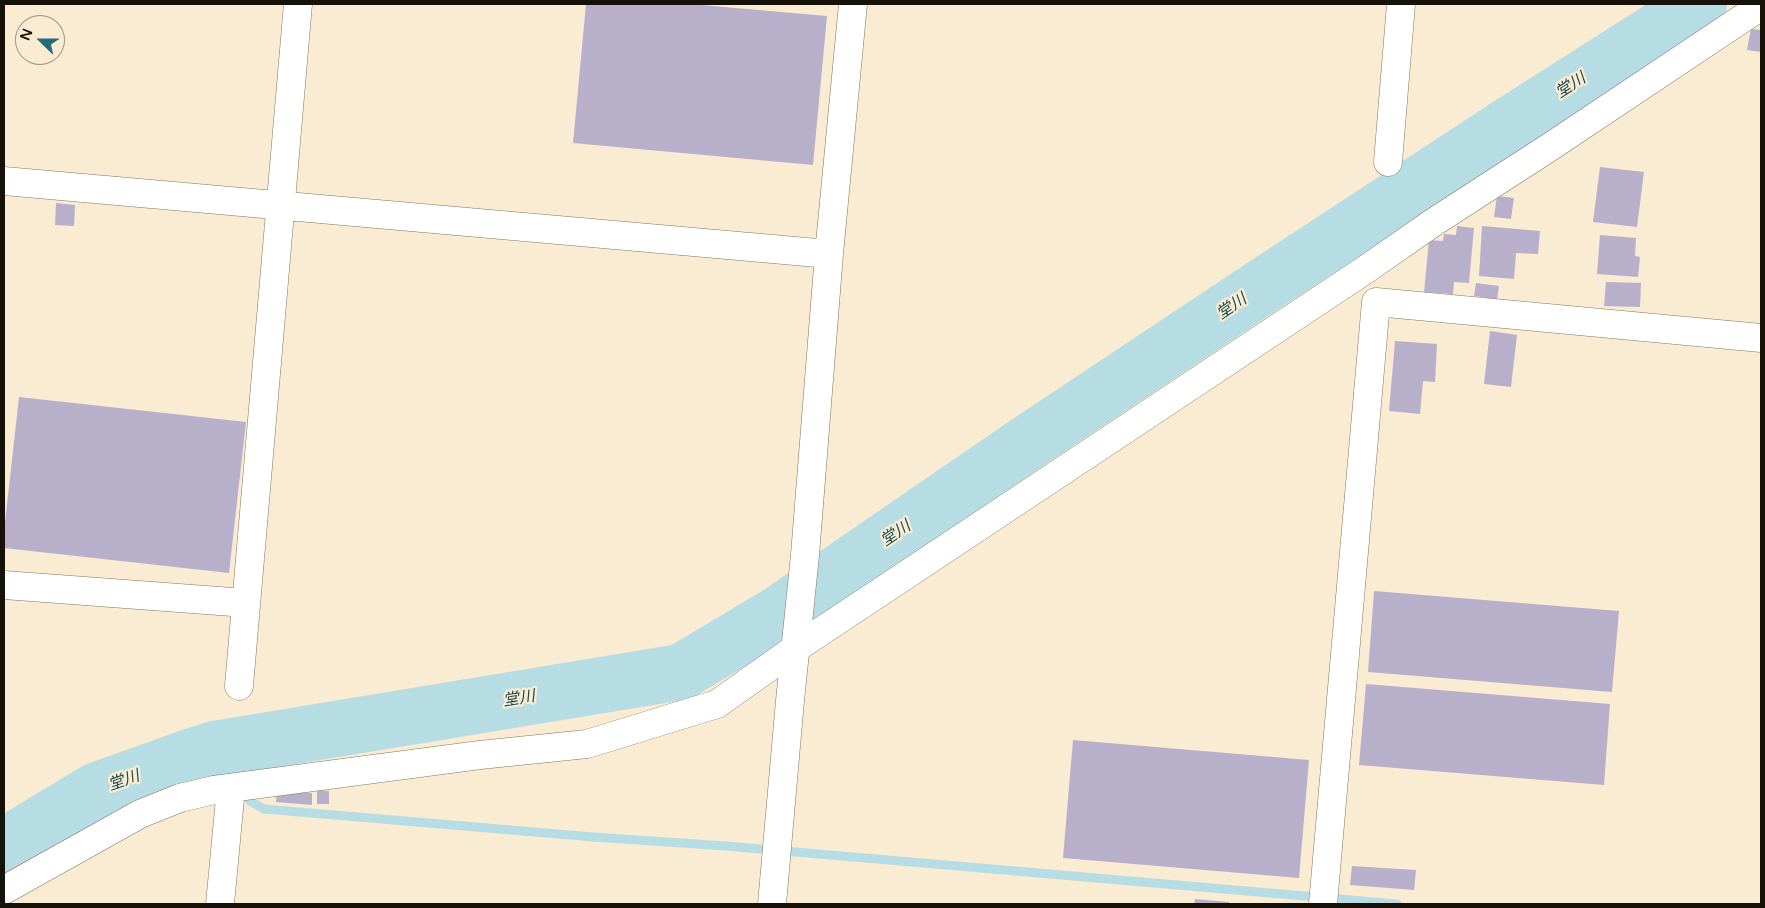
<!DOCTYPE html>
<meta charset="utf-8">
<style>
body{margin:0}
#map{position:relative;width:1765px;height:908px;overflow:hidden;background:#faebd3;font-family:"Varela Round",sans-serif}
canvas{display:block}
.frame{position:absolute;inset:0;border:5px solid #161109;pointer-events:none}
.north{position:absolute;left:15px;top:15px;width:50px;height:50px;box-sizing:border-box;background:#faebd3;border:1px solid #9f9482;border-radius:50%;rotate:292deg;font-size:14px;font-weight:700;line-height:20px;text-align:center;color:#161109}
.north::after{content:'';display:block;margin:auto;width:18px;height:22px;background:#266b7b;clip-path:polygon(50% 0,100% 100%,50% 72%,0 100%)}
</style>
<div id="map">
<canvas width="1765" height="908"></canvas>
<div class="frame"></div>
<div class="north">N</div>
</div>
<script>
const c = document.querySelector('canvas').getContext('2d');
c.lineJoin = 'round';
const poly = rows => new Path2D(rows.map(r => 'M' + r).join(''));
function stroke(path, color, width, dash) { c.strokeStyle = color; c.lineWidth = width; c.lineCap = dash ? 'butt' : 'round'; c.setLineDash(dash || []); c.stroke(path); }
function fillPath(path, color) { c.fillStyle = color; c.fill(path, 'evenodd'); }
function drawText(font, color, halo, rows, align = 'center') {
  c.font = font + ' "Varela Round","Noto Sans JP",sans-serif'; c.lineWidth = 4.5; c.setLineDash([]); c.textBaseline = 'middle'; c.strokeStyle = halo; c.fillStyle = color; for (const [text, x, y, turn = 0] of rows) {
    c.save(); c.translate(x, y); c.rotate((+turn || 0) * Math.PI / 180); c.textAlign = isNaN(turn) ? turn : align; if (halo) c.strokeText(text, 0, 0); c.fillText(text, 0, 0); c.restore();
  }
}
stroke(poly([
 [215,749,250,801,264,809,593,837,726,846,1397,904]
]), '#b7dde4', 9);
stroke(poly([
 [4,846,97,790,181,760,215,749,681,672,778,614,1024,445,1260,288,1509,125,1699,4]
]), '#b7dde4', 56);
fillPath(poly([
 [586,4,690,4,827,16,813,165,573,143],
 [1751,29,1761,30,1761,52,1747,50],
 [1600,167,1644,172,1637,227,1593,222],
 [1497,196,1514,198,1511,219,1494,217],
 [56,203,75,205,74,226,55,225],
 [1457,226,1474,228,1469,283,1454,282,1453,294,1424,292,1429,240,1443,241,1444,234,1456,235],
 [1482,226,1540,231,1538,254,1516,253,1514,279,1479,276],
 [1600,235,1636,238,1635,256,1640,257,1638,277,1597,274],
 [1606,282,1641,283,1640,307,1604,306],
 [1476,283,1499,286,1497,299,1474,296],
 [1490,331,1517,335,1511,387,1484,384],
 [1395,341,1437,344,1435,382,1423,381,1420,414,1389,411],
 [19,397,246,422,229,573,4,548,4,531],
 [1374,591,1619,611,1612,692,1368,672],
 [1366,684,1610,704,1604,785,1359,765],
 [1073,740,1309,760,1299,878,1063,858],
 [317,790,329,791,329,804,317,804],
 [277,791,312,793,312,805,276,802],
 [1352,866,1416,870,1414,890,1350,885],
 [1195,899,1229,902,1229,904,1194,904]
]), '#b8b0cb');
const minor = poly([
 [1388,162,1401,4],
 [4,181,829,254],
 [4,585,246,603],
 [239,686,298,4],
 [4,890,140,814,180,798,214,790,480,755,587,744,717,704,796,648,1365,270,1434,222,1550,147,1761,6],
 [220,904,231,788],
 [772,904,790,701,805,555,829,254,853,4],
 [1323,904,1376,302,1761,338]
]);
stroke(minor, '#837560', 29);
stroke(minor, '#fff', 28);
drawText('italic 16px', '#144a52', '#faebd3', [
 ["堂川",1571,86,-33],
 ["堂川",1232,307,-34],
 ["堂川",896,534,-34],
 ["堂川",519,699,-9],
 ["堂川",124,781,-19]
]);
</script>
